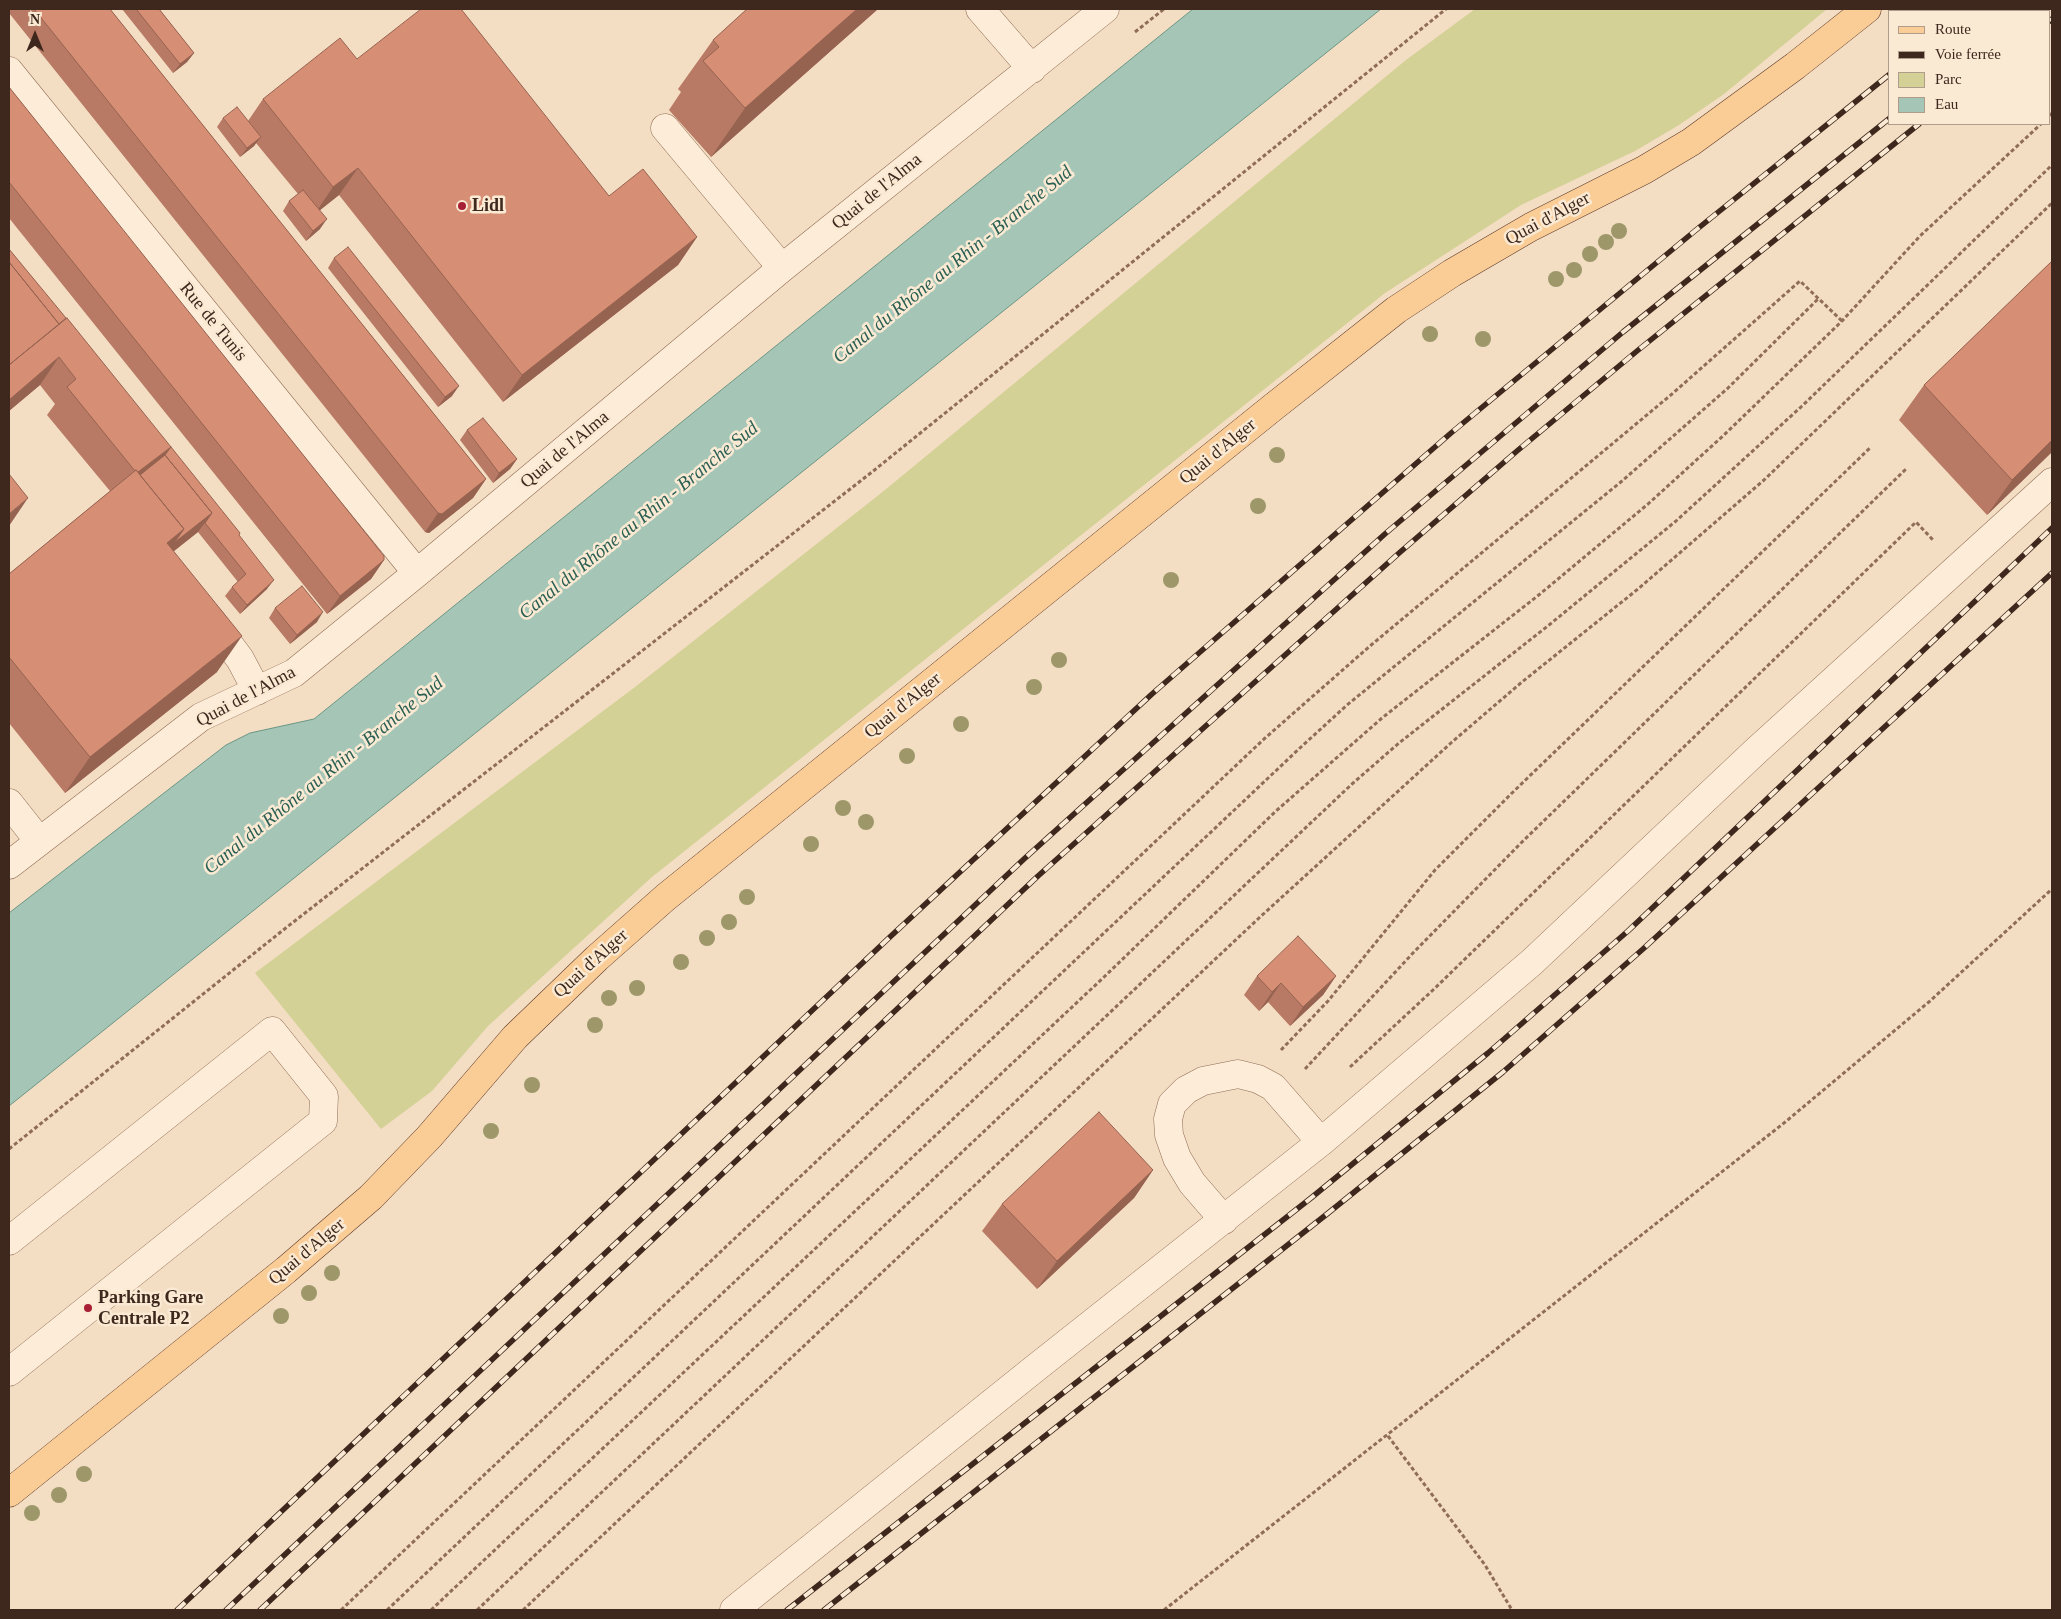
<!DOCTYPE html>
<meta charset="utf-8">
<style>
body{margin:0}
#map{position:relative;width:2061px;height:1619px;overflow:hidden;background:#f3ddc3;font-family:Georgia,serif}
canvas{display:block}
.frame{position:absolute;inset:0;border:10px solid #3e281d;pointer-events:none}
.legend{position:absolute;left:1888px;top:10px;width:162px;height:115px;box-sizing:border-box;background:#fae9d3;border:1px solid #af9c8a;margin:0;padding:6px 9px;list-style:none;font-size:15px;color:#3e281d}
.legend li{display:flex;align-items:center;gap:10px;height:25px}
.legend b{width:25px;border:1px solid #af9c8a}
.north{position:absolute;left:10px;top:10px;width:50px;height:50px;-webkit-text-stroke:4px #fae9d3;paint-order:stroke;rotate:0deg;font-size:14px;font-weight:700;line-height:20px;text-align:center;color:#3e281d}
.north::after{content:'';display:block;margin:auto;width:18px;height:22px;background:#3e281d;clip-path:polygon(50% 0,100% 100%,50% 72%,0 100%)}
</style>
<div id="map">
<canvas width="2061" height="1619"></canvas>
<div class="frame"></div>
<ul class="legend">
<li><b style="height:6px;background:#facc96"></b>Route</li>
<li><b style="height:6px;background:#3e281d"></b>Voie ferrée</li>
<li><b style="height:14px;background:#d3d195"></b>Parc</li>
<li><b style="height:14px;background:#a5c6b7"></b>Eau</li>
</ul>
<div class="north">N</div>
</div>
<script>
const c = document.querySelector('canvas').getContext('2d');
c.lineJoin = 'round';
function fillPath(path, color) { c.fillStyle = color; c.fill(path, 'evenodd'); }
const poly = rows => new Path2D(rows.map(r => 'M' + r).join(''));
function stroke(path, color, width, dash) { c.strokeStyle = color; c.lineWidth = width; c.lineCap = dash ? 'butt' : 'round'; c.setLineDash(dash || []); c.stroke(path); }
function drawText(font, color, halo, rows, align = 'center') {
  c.font = font + ' Georgia,serif'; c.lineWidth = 5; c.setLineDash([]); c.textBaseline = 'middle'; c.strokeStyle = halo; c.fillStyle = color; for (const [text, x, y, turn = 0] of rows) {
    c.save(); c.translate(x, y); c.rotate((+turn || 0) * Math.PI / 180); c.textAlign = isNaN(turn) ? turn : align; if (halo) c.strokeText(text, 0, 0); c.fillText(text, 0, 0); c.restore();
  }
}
fillPath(poly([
 [1475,9,1827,9,1724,94,1679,125,1635,151,1521,205,1385,293,652,877,488,1026,432,1091,381,1129,255,973,635,687,885,490,1406,60]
]), '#d3d195');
const water = poly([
 [1193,9,1381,9,9,1106,9,913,226,745,250,733,314,719,1193,9]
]);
fillPath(water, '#a5c6b7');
stroke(water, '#6b9584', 1);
const minor = poly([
 [980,9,1032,69],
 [9,71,417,573],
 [665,128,782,268],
 [210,619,240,659,257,691],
 [9,803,39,841],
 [9,865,201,717,294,673,417,573,782,268,1105,9],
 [1224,1220,1192,1183,1177,1158,1169,1135,1168,1119,1172,1104,1186,1090,1203,1081,1238,1074,1258,1079,1273,1087,1321,1142],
 [9,1241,272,1031,324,1096,323,1121,9,1372],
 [734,1610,1033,1370,1321,1142,1532,962,1757,750,2052,482]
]);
const major = poly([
 [9,1493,286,1270,371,1197,429,1137,515,1037,597,958,666,897,1272,408,1396,310,1452,273,1531,227,1644,170,1691,142,1795,66,1867,9]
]);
stroke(minor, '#906d57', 29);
stroke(major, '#5d3b2b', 29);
stroke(poly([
 [1135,32,1164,9],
 [2050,116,2052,113],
 [1281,1050,1328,1001,1435,870,1512,793,1871,447],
 [1350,1067,1433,990,1916,522,1934,541],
 [1305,1069,1413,953,1521,843,1907,468],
 [9,1149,287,927,872,472,1446,9],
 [1388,1436,1485,1565,1512,1610],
 [341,1610,1264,739,1370,646,1672,394,1800,281,1842,321],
 [387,1610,1301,747,1347,705,1622,481,1728,388,1818,299],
 [431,1610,1104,977,1276,811,1382,718,1540,594,1648,504,1724,435,1842,321,1920,236,2041,124],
 [477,1610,1352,784,1399,743,1549,625,1676,521,1802,406,2052,165],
 [523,1610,1259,918,1452,742,1522,682,1638,589,1764,480,2052,203],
 [1164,1610,1784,1123,1930,1001,2052,889]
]), '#906d57', 3, [4, 2.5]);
stroke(minor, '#fdecd7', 28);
stroke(major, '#facc96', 28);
const rail = poly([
 [1969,11,1972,9],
 [2025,11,2028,9],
 [2050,21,2052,19],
 [177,1610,891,936,1152,694,1451,433,1696,230,1890,74],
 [226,1610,1024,859,1386,533,1623,332,1890,118],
 [260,1610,1038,876,1398,554,1517,451,1637,351,1919,124],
 [787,1610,1311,1198,1488,1053,1628,931,2052,528],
 [824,1610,1327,1214,1503,1072,1643,949,2052,573]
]);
stroke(rail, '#3e281d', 5.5);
stroke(rail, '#fae9d3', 4, [11]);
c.fillStyle = '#9d976a';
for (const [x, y] of [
 [1619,231],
 [1606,242],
 [1590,254],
 [1574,270],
 [1556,279],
 [1430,334],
 [1483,339],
 [1277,455],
 [1258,506],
 [1171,580],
 [1059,660],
 [1034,687],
 [961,724],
 [907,756],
 [843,808],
 [866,822],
 [811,844],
 [747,897],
 [729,922],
 [707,938],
 [681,962],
 [637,988],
 [609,998],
 [595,1025],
 [532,1085],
 [491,1131],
 [332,1273],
 [309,1293],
 [281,1316],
 [84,1474],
 [59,1495],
 [32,1513]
]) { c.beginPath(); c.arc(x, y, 8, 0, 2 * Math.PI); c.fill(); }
fillPath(poly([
 [9,9,110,9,486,479,473,498,429,533,425,532,9,13],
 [122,9,159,9,194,53,187,62,173,73],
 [747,9,878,9,711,157,669,110,681,92,678,89,713,40],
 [357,59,609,196,697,237,678,265,503,402,339,195,320,210,320,229,306,241,283,211,289,201,298,194,256,143,254,146,240,157,217,127,223,118,248,121,263,99],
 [9,87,384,560,371,579,327,614,9,218],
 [9,249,239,535,267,589,240,614,225,596,232,587,238,582,198,532,173,552,217,672,65,793,9,723,9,574,110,491,47,415,55,404,40,385,9,411],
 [334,258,452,396,438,407,328,268],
 [2052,261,2052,452,1987,515,1899,420,1924,385],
 [467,430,517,459,510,469,493,483,460,440],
 [275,608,317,622,290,644,269,618],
 [1257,976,1336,976,1323,995,1290,1026,1268,1002,1259,1011,1244,995],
 [1153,1170,1134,1198,1037,1289,982,1231,1002,1204]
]), '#b87a64');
fillPath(poly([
 [857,9,878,9,711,157,745,108],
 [194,53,187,62,173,73,180,64],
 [261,137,254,146,240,157,247,148],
 [358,168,339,195,314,215,333,187],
 [327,219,320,229,306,241,313,231],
 [697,237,678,265,503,402,522,375],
 [59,357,40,385,9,411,9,400],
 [459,386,452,396,438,407,445,397],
 [2052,440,2052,452,1987,515,2012,480],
 [171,447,152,474,128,492,137,473],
 [517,459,510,469,493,483,499,473],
 [486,479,473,498,429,533,425,532,438,513],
 [28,498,9,526,9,514],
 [212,513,198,532,161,561,167,543,184,529],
 [384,560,371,579,327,614,340,596],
 [274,580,267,589,240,614,247,605],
 [323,612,317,622,290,644,297,635],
 [242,636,217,672,65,793,90,757],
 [1336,976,1323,995,1290,1026,1303,1007],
 [1281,983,1268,1002,1259,1011,1272,992],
 [1153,1170,1134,1198,1037,1289,1057,1261]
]), '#966351');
const building = poly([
 [34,9,110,9,486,479,442,514,438,513,34,9],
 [136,9,159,9,194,53,180,64,136,9],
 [421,9,461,9,609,196,643,169,697,237,522,375,358,168,333,187,263,99,340,38,357,59,421,9],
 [747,9,857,9,745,108,703,61,719,47,713,40,747,9],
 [9,87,384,556,384,560,340,596,9,182,9,87],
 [237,107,261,137,247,148,223,118,237,107],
 [303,190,327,219,313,231,289,201,303,190],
 [348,247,459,386,445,397,334,258,348,247],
 [9,249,66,318,59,324,9,262,9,249],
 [2052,261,2052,440,2012,480,1924,385,2052,261],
 [9,262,59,324,9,365,9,262],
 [67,318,171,447,138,472,136,470,135,471,67,387,76,379,59,357,9,400,9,365,67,318],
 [483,418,517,459,499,473,467,430,483,418],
 [171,447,240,533,239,535,274,580,247,605,232,587,246,574,205,523,212,513,165,455,171,447],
 [165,455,212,513,174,543,184,529,140,475,165,455],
 [136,470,184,529,167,543,242,636,90,757,9,657,9,574,136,470],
 [9,474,28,498,9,514,9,474],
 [302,586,323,612,297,635,275,608,302,586],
 [1298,936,1336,976,1303,1007,1281,983,1272,992,1257,976,1298,936],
 [1099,1112,1153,1170,1057,1261,1002,1204,1099,1112]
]);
fillPath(building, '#d68e74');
stroke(building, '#966351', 1);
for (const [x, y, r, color] of [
 [462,206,5,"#a71f34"],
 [88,1308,5,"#a71f34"]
]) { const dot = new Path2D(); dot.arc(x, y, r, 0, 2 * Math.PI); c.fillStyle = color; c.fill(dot); stroke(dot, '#fae9d3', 2); }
drawText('18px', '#3e281d', '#fae9d3', [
 ["Quai de l'Alma",877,192,-39],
 ["Quai d'Alger",1548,219,-28],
 ["Rue de Tunis",213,322,51],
 ["Quai de l'Alma",565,450,-40],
 ["Quai d'Alger",1218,452,-39],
 ["Quai de l'Alma",246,697,-28],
 ["Quai d'Alger",903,706,-39],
 ["Quai d'Alger",591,964,-42],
 ["Quai d'Alger",307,1252,-40]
]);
drawText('bold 18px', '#3e281d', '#fae9d3', [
 ["Lidl",472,206],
 ["Parking Gare",98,1298],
 ["Centrale P2",98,1319]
], 'left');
drawText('italic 19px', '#2a6054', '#fae9d3', [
 ["Canal du Rhône au Rhin - Branche Sud",953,265,-39],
 ["Canal du Rhône au Rhin - Branche Sud",639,521,-39],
 ["Canal du Rhône au Rhin - Branche Sud",324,776,-39]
]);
</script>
